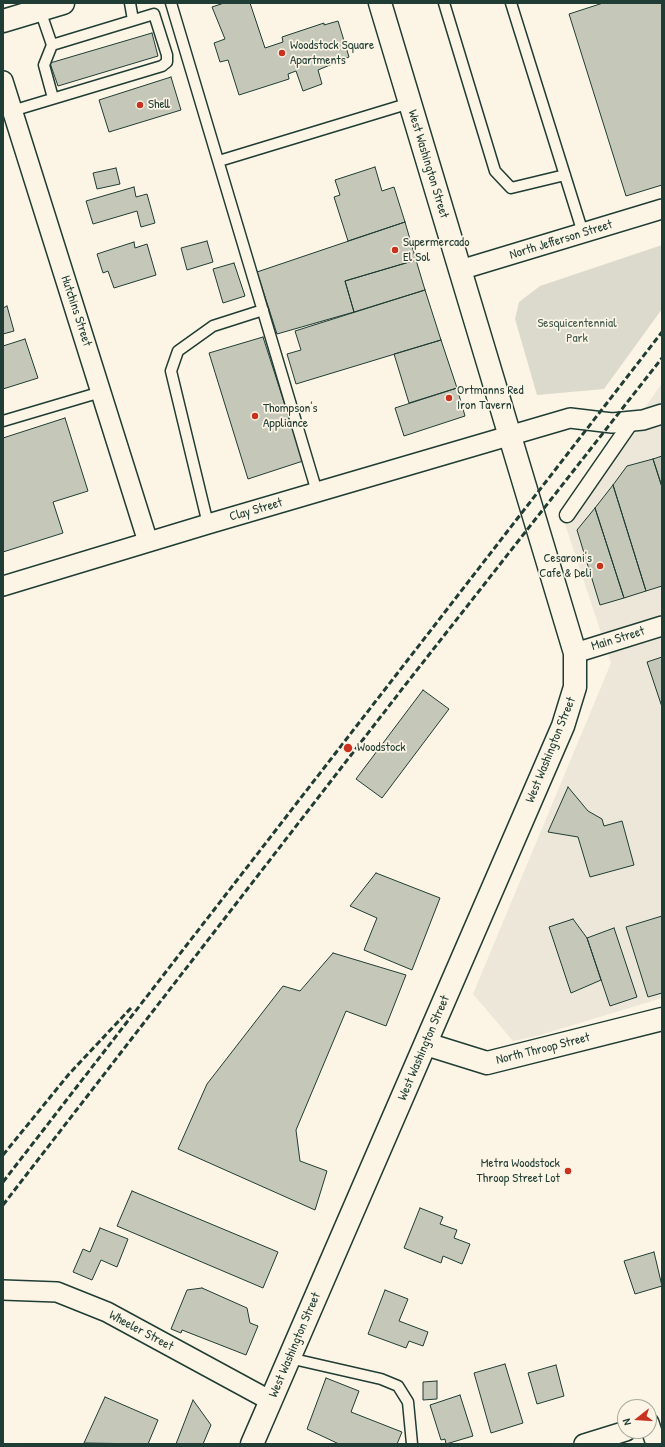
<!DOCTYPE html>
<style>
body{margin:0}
#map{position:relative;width:665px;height:1447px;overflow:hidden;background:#fcf5e5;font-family:"Patrick Hand",sans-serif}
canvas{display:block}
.frame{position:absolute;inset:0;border:4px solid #1f3d34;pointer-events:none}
.north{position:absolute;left:617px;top:1399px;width:40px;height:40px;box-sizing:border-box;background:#fcf5e5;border:1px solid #a4ab9e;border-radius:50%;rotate:253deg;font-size:11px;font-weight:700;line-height:16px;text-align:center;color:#1f3d34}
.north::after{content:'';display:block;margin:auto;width:14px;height:18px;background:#c8321e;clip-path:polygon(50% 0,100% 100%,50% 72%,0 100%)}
</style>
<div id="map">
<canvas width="665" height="1447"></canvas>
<div class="frame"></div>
<div class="north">N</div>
</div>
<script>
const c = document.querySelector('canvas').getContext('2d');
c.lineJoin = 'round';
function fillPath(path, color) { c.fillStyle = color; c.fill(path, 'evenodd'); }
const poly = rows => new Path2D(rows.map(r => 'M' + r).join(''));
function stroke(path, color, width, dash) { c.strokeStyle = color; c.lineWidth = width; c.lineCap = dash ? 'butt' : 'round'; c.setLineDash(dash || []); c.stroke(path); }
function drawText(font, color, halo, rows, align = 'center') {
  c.font = font + ' "Patrick Hand",sans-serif'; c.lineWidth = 3.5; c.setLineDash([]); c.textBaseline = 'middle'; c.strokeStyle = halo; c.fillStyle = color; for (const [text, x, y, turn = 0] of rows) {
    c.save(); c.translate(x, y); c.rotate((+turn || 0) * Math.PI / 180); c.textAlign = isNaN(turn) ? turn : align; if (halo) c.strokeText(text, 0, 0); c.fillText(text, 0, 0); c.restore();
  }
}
fillPath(poly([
 [662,383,662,998,537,1036,513,1041,473,994,611,663,565,524]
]), '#ece7d8');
fillPath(poly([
 [662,245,662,309,604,389,537,395,515,319,519,302,540,286]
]), '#dcdacc');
const building = poly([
 [224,3,250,3,265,48,283,42,282,37,324,23,324,25,338,21,349,57,318,70,322,84,303,91,296,71,288,74,289,79,239,95,228,60,220,62,214,43,225,39,212,7,224,3],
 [603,3,662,3,662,185,626,196,569,14,603,3],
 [152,33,158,56,58,86,50,63,152,33],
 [171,77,181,110,109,132,99,100,171,77],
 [375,167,382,191,394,187,405,222,348,241,334,197,340,195,335,180,375,167],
 [116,168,120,184,97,189,93,173,116,168],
 [134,187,136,197,147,194,155,223,141,227,137,211,93,224,86,201,134,187],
 [405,222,416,260,345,281,354,312,277,334,257,272,405,222],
 [207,241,213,262,187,270,181,248,207,241],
 [134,242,135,248,147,244,156,275,114,288,108,271,103,273,97,254,134,242],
 [416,260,425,290,354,312,345,281,416,260],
 [234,263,245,296,223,303,213,269,234,263],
 [425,290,441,340,296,384,287,354,301,350,295,331,425,290],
 [7,306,14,331,3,334,3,308,7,306],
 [263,337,303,461,248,479,209,353,263,337],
 [25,339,38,378,3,389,3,346,25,339],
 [441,340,457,388,409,403,394,354,441,340],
 [457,388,465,416,404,436,395,408,457,388],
 [65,418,88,491,53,502,63,533,3,552,3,438,65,418],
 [662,456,662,487,653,459,662,456],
 [653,459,662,487,662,586,646,591,613,485,627,466,653,459],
 [613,485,646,591,624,598,595,508,613,485],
 [595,508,624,598,600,605,577,530,595,508],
 [662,657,662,707,647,662,662,657],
 [423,690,449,709,382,798,356,779,423,690],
 [568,787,588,811,602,819,604,826,622,821,634,865,590,877,578,837,548,832,568,787],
 [376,873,440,898,412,970,364,950,377,918,350,906,376,873],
 [662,916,662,993,648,997,626,927,662,916],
 [573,919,587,938,601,980,571,993,549,927,573,919],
 [614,928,637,997,610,1006,587,938,614,928],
 [333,953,406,975,386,1026,346,1011,296,1130,300,1161,327,1171,315,1210,178,1149,207,1084,283,986,300,991,333,953],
 [132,1191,278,1252,263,1288,117,1226,132,1191],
 [420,1208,443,1217,440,1224,457,1230,454,1238,470,1244,462,1264,443,1256,441,1263,404,1248,420,1208],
 [100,1228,128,1239,117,1267,101,1260,92,1280,73,1272,83,1249,90,1252,100,1228],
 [654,1252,662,1286,635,1294,624,1261,654,1252],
 [202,1288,247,1308,250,1323,258,1326,246,1355,182,1330,181,1333,171,1329,187,1290,202,1288],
 [385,1290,408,1299,399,1321,428,1332,423,1346,409,1341,406,1348,368,1334,385,1290],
 [505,1364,523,1423,491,1433,474,1373,505,1364],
 [556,1365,564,1396,537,1404,528,1373,556,1365],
 [326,1378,359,1391,351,1412,402,1432,397,1444,339,1444,307,1429,326,1378],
 [437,1381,437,1399,423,1400,423,1382,437,1381],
 [460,1395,473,1436,446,1444,445,1439,441,1440,430,1405,460,1395],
 [105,1397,158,1420,148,1444,84,1443,105,1397],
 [193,1400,211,1425,203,1444,176,1444,193,1400]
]);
fillPath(building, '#c5c7b9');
stroke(building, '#1f3d34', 1);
const service = poly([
 [130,3,133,20],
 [171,3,317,492],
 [444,3,495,171,511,188,565,175],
 [511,3,583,233],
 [40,10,52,45],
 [12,111,162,66,167,62,167,55,154,14,52,45,44,65,53,98],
 [219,161,410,103],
 [3,421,101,392],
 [208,524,171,371,178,351,213,326,263,310],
 [289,1358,381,1379,398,1386,408,1402,412,1444]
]);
const pedestrian = poly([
 [567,515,632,421]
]);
const minor = poly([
 [3,81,148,542],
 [460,270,662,209],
 [3,586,208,524,570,418,612,423,643,420,662,414],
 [575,653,662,626],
 [3,1290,57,1292,107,1312,271,1401],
 [649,1423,656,1444],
 [584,1444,626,1431]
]);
const tertiary = poly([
 [426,1044,487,1063,662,1019]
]);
const secondary = poly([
 [3,21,63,3],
 [252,1444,563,726,575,687,575,653,380,3]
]);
stroke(service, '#1f3d34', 13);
stroke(pedestrian, '#1f3d34', 17);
stroke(minor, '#1f3d34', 22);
stroke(tertiary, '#1f3d34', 25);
stroke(secondary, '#1f3d34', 25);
stroke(service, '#fcf5e5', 10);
stroke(pedestrian, '#fcf5e5', 14);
stroke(minor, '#fcf5e5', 19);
stroke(tertiary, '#fcf5e5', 22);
stroke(secondary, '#fcf5e5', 22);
stroke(poly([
 [3,1155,69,1074,131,1008],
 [3,1182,662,332],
 [3,1205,406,684,662,358]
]), '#1f3d34', 3, [6, 3]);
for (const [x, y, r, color] of [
 [282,53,4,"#c8321e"],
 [140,105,4,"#c8321e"],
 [395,250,4,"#c8321e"],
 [449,398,4,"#c8321e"],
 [255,416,4,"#c8321e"],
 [600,566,4,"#c8321e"],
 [348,748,5,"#c8321e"],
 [568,1171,4,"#c8321e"]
]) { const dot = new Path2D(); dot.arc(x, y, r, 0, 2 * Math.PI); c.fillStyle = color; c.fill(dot); stroke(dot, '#fcf5e5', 1.5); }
drawText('13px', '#1f3d34', '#fcf5e5', [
 ["Woodstock Square",290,46],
 ["Apartments",290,61],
 ["Shell",148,105],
 ["Supermercado",403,243],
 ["El Sol",403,258],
 ["Ortmanns Red",457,391],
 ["Iron Tavern",457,406],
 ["Thompson's",263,409],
 ["Appliance",263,424],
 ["Cesaroni's",592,559,"right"],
 ["Cafe & Deli",592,574,"right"],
 ["Woodstock",357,748],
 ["Metra Woodstock",560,1164,"right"],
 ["Throop Street Lot",560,1179,"right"]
], 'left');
drawText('13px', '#1f3d34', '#fcf5e5', [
 ["West Washington Street",428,164,73],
 ["North Jefferson Street",561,240,-17],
 ["Hutchins Street",76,311,72],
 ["Clay Street",256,510,-16],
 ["Main Street",618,639,-17],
 ["West Washington Street",551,750,-68],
 ["West Washington Street",424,1048,-67],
 ["North Throop Street",543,1049,-14],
 ["Wheeler Street",141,1331,28],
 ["West Washington Street",295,1345,-67]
]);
drawText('13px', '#455c52', '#fcf5e5', [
 ["Sesquicentennial",577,324],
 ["Park",577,339]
]);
</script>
